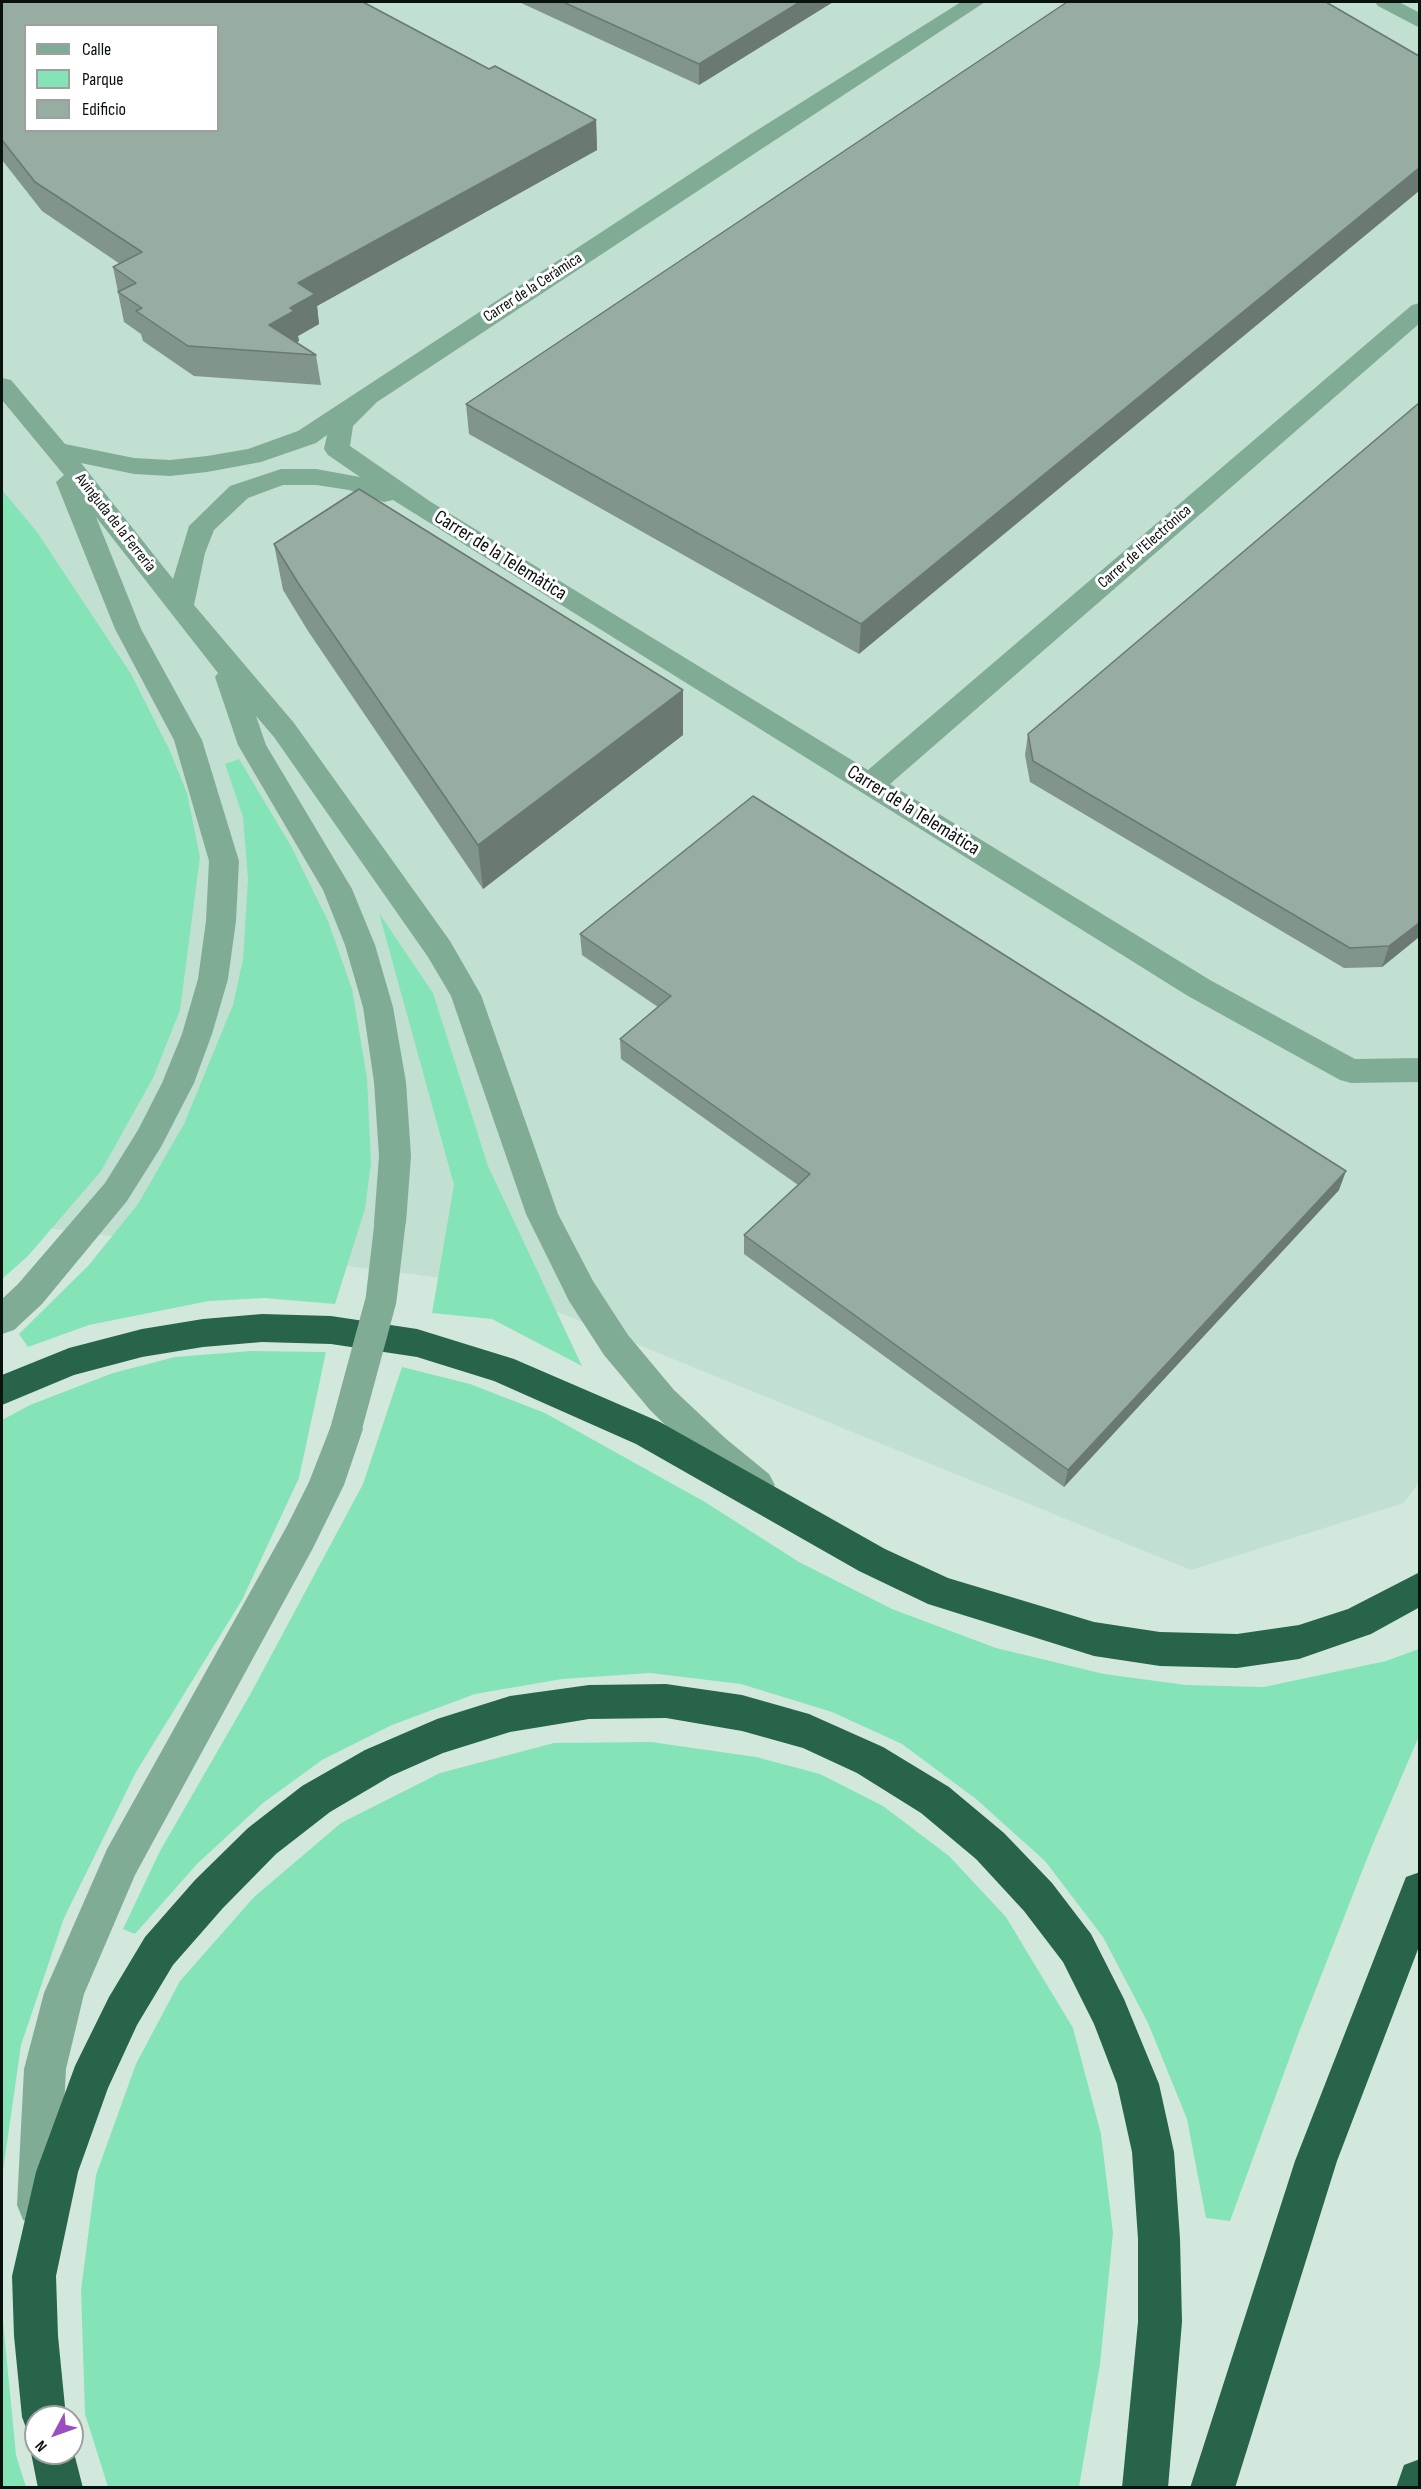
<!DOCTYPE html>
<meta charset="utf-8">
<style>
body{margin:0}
#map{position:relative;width:1421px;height:2489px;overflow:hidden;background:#d2e8dd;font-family:"Sofia Sans Condensed",sans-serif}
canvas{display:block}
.frame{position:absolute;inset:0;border:3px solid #0a120e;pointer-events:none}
.legend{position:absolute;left:24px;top:24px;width:195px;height:108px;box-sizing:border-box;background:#fff;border:2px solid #9da09f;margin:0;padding:8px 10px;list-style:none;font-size:18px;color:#0a120e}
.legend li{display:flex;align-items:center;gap:12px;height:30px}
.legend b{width:30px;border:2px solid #9da09f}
.north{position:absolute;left:24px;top:2405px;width:60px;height:60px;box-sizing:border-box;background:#fff;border:2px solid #9da09f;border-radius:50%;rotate:229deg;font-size:16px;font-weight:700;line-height:24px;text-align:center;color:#0a120e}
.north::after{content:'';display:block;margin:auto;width:21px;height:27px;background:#9b4ec0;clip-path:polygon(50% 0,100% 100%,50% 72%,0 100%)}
</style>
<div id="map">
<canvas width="1421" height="2489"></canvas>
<div class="frame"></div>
<ul class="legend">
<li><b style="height:8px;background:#80ac96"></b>Calle</li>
<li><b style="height:16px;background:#84e4b8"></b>Parque</li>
<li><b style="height:16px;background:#97ada2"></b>Edificio</li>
</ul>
<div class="north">N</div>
</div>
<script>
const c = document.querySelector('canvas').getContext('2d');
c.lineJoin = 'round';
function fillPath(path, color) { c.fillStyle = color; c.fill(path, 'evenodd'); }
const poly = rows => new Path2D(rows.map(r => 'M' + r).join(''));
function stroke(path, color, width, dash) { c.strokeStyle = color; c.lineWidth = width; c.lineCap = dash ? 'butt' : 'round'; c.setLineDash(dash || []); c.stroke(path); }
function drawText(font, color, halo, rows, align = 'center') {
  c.font = font + ' "Sofia Sans Condensed",sans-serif'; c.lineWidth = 6; c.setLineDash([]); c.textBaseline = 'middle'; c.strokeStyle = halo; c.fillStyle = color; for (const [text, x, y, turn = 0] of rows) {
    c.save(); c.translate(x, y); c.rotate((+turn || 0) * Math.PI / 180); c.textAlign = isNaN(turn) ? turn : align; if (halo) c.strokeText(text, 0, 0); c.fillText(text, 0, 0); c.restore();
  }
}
fillPath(poly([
 [2,2,1419,2,1419,1482,1404,1503,1191,1570,489,1284,24,1225,2,521],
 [26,26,218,26,218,130,26,130]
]), '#c2e0d1');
fillPath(poly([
 [2,490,37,532,131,674,169,749,187,793,200,857,180,1010,153,1078,101,1171,28,1256,2,1279],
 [239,759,291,846,328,921,352,989,367,1078,371,1163,365,1209,335,1304,264,1298,209,1301,89,1325,28,1347,19,1334,88,1266,138,1204,184,1124,233,1005,243,959,248,879,243,817,225,764],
 [379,913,433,993,488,1166,582,1366,492,1319,432,1313,454,1185],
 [251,1351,326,1352,299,1478,242,1600,136,1772,64,1918,21,2045,2,2178,2,1420,30,1405,113,1373,175,1357],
 [402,1367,470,1384,545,1413,705,1502,799,1562,892,1609,996,1648,1104,1674,1186,1685,1264,1687,1386,1661,1419,1649,1419,1736,1372,1846,1299,2032,1230,2221,1206,2218,1187,2119,1148,2023,1103,1937,1045,1861,976,1799,902,1744,832,1712,741,1684,650,1673,562,1679,475,1694,392,1725,322,1760,263,1803,197,1864,135,1934,123,1929,160,1851,251,1693,363,1484],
 [651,1742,756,1757,820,1774,883,1806,949,1856,1006,1917,1073,2028,1101,2134,1113,2233,1100,2364,1079,2487,108,2487,85,2414,81,2290,96,2175,136,2064,180,1981,254,1897,341,1823,440,1773,554,1743],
 [2,2311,16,2455,26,2487,2,2487]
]), '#84e4b8');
fillPath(poly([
 [961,2,985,2,377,402,353,426,350,446,431,502,868,770,1412,305,1420,303,1420,323,890,784,1210,980,1355,1059,1420,1058,1420,1082,1351,1083,1340,1080,1188,996,393,500,384,502,349,490,316,485,283,485,248,498,214,530,205,553,194,605,294,723,450,941,481,995,558,1214,593,1281,628,1335,674,1390,725,1438,769,1474,775,1485,769,1496,757,1501,745,1496,701,1460,650,1410,604,1355,569,1301,526,1214,451,996,428,957,274,737,256,716,266,745,352,889,375,945,393,1007,406,1082,411,1156,406,1223,402,1232,390,1236,378,1232,374,1223,379,1156,374,1082,363,1007,345,945,323,890,238,745,215,677,218,673,96,517,141,629,202,740,239,861,236,921,228,979,212,1034,194,1083,161,1147,127,1201,42,1304,14,1330,2,1334,2,1299,18,1284,105,1183,138,1130,162,1083,182,1034,198,979,206,921,209,861,174,740,115,629,56,482,64,475,2,400,2,378,11,380,65,444,134,458,170,460,207,456,248,449,298,431,751,134,961,2],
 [327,435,324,449,328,455,360,477,316,469,281,469,230,486,189,526,173,579,81,463,134,474,170,476,207,472,261,462,316,443,327,435],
 [1375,2,1399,2,1420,13,1420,28,1378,6,1375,2],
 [346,1414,358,1418,363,1429,344,1485,313,1548,135,1875,84,1994,66,2069,59,2205,53,2220,38,2226,23,2220,17,2205,24,2069,44,1993,107,1849,287,1526,309,1482,334,1418,346,1414]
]), '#80ac96');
fillPath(poly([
 [262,1314,331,1316,417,1329,514,1359,660,1422,885,1549,948,1578,1094,1622,1160,1632,1237,1634,1299,1625,1348,1609,1420,1572,1420,1607,1371,1634,1299,1659,1237,1668,1160,1666,1094,1656,928,1604,859,1571,636,1444,494,1381,417,1357,331,1344,262,1342,203,1347,142,1357,74,1375,2,1405,2,1375,69,1348,142,1329,203,1319,262,1314],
 [666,1684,742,1695,809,1714,883,1747,949,1787,1004,1833,1052,1883,1091,1934,1124,1999,1159,2084,1174,2152,1180,2239,1182,2322,1168,2488,1122,2488,1138,2322,1138,2239,1132,2152,1117,2084,1094,2024,1063,1962,1024,1911,976,1859,921,1813,857,1773,803,1748,742,1731,666,1718,589,1719,510,1732,443,1753,391,1776,330,1812,276,1854,223,1908,173,1965,137,2025,108,2088,78,2172,56,2276,58,2336,66,2417,36,2417,36,2436,28,2433,22,2417,14,2336,12,2276,36,2172,75,2066,109,1997,145,1937,195,1880,248,1828,302,1786,365,1750,437,1719,510,1696,589,1685,666,1684],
 [1420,1872,1420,1944,1337,2161,1235,2488,1190,2488,1295,2161,1406,1877,1420,1872],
 [36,2440,36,2453,72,2453,72,2445,83,2488,38,2488,31,2453,36,2440],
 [1420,2459,1420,2488,1396,2488,1404,2465,1420,2459]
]), '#27644a');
stroke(poly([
 [346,1429,381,1300,390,1223]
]), '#80ac96', 31);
fillPath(poly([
 [2,2,365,3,489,69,596,120,597,150,317,306,319,324,298,336,299,341,296,342,316,355,321,385,194,376,143,341,141,334,124,322,113,267,120,264,42,211,2,160],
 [519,2,833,2,699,85],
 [1067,2,859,654,469,434,466,404],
 [274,544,683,690,683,735,483,889,308,631,283,590],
 [1028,734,1419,937,1382,967,1344,968,1030,782,1025,755],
 [580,934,1339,1190,1064,1487,744,1254,744,1235,798,1185,621,1059,620,1039,658,1007,582,955]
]), '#82958b');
fillPath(poly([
 [800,2,833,2,699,85,699,64],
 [596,120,597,150,317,306,319,324,298,336,299,341,278,353,269,325,290,308,298,283],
 [1419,168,1419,191,859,654,861,624],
 [683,690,683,735,483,889,478,845],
 [1419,923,1419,937,1382,967,1389,946],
 [1346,1171,1339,1190,1064,1487,1068,1470]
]), '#6a7971');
const building = poly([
 [2,2,363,2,489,69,495,66,596,120,298,283,315,294,290,308,294,311,269,325,316,355,188,346,136,311,142,308,118,292,136,283,113,267,142,252,35,182,2,140,2,2],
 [26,26,218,26,218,130,26,130,26,26],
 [563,2,800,2,699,64,563,2],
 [1067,2,1326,2,1419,56,1419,168,861,624,466,404,1067,2],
 [1419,403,1419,923,1389,946,1350,948,1033,761,1028,734,1419,403],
 [359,489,683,690,478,845,300,586,274,544,359,489],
 [753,796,1346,1171,1068,1470,744,1235,810,1174,620,1039,671,996,580,934,753,796]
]);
fillPath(building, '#97ada2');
stroke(building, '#6a7971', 1.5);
drawText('16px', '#0a120e', '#fff', [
 ["Carrer de la Ceràmica",533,288,-33],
 ["Avinguda de la Ferreria",115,523,52],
 ["Carrer de l'Electrònica",1145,547,-41]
]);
drawText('20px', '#0a120e', '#fff', [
 ["Carrer de la Telemàtica",500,556,32],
 ["Carrer de la Telemàtica",913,811,32]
]);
</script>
